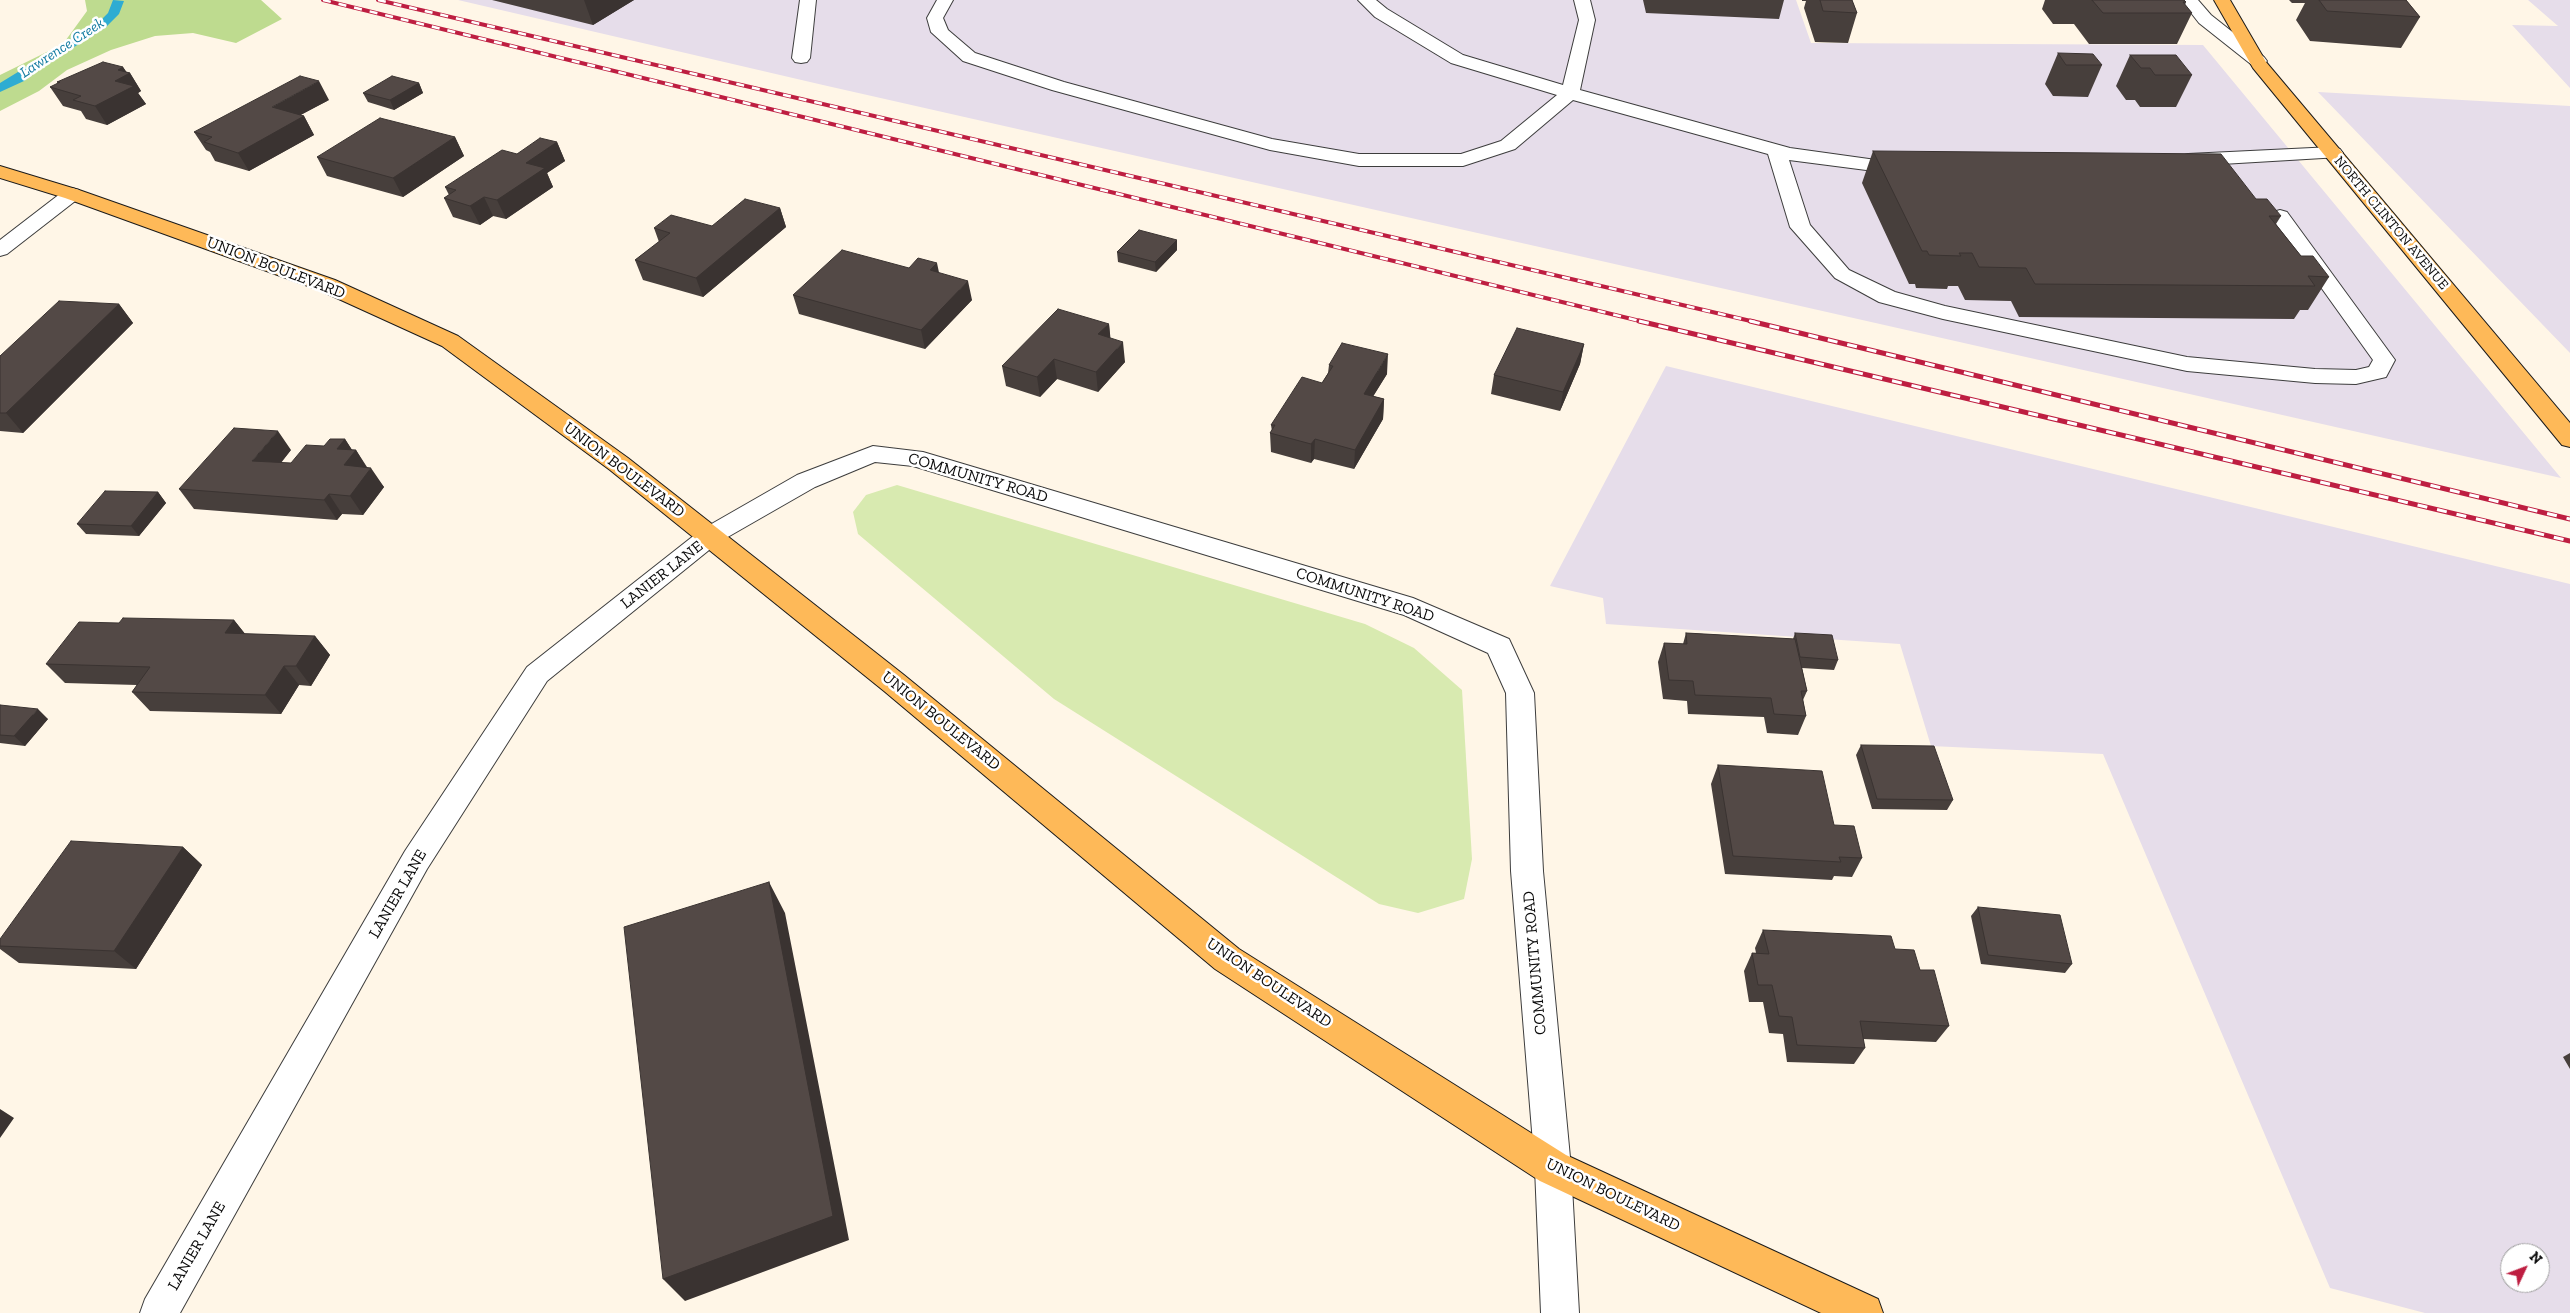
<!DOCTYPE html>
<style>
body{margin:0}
#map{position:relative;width:2570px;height:1313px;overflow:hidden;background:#fff6e7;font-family:"Zilla Slab",serif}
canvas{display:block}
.north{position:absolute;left:2500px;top:1243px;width:50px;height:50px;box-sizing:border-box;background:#fff;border:1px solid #9d9d9d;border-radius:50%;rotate:47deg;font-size:14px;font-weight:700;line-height:20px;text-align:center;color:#0a0a0a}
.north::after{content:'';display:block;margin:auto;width:18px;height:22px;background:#be1e41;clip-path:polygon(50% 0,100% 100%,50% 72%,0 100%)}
</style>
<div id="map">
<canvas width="2570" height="1313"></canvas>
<div class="north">N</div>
</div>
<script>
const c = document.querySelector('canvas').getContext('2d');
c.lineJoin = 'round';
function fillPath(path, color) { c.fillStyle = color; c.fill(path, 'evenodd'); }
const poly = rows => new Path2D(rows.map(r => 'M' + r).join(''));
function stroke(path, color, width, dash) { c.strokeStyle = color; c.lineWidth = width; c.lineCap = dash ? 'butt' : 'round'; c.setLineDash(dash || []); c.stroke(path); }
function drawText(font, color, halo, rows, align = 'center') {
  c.font = font + ' "Zilla Slab",serif'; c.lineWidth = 5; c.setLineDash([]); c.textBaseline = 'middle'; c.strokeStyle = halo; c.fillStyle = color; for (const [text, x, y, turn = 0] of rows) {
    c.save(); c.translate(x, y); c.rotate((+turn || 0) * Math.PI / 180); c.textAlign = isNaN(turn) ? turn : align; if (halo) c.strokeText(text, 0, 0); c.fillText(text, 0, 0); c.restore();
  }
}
fillPath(poly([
 [458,0,1796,0,1811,43,2203,45,2561,478,823,85],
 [2528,0,2570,0,2570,88,2512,25,2558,26],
 [2318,92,2570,106,2570,353],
 [1666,366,2570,584,2570,1313,2425,1313,2330,1288,2103,754,1931,746,1900,644,1606,624,1603,598,1550,586],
 [2510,1253,2540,1253,2540,1283,2510,1283]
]), '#e6ddea');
fillPath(poly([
 [897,485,1365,624,1414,648,1462,690,1472,859,1464,899,1418,913,1379,904,1054,699,858,534,853,512,866,495]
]), '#d8eab0');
fillPath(poly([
 [85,0,261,0,282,19,236,43,193,33,155,36,111,50,67,70,39,91,0,111,0,75,63,44,87,11]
]), '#bedb8f');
fillPath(poly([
 [113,0,124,1,119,14,106,27,42,67,24,81,0,92,0,83,98,23,108,13,113,0]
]), '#2eacd2');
const minor = poly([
 [800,0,816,0,810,58,807,62,801,63,795,62,792,58,800,0],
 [937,0,953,0,943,18,948,30,975,53,1064,82,1272,139,1359,154,1461,154,1501,141,1557,95,1451,63,1375,17,1358,0,1376,0,1387,9,1463,55,1563,85,1579,20,1574,0,1590,0,1595,20,1580,90,1790,148,1912,165,1915,169,1912,173,1905,175,1789,160,1810,225,1849,270,1895,292,1945,306,2187,357,2315,369,2356,370,2369,367,2373,360,2270,216,2273,212,2280,210,2287,212,2395,360,2386,377,2356,384,2315,383,2187,371,1943,319,1879,302,1835,278,1790,227,1768,154,1573,100,1515,149,1463,166,1359,166,1270,150,1052,90,963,61,931,32,927,18,937,0],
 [2181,0,2198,0,2211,15,2264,57,2267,61,2264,65,2252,65,2199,23,2181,0],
 [2333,147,2340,149,2343,153,2340,157,2188,166,2181,164,2178,160,2181,156,2188,154,2333,147],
 [72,188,79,190,82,194,79,198,7,254,0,256,0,240,65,190,72,188],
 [873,446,923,452,1413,598,1509,639,1534,693,1543,871,1571,1168,1579,1313,1541,1313,1535,1168,1511,871,1506,693,1488,653,1404,615,913,466,875,462,815,487,719,542,547,681,427,869,180,1313,140,1313,145,1299,405,851,527,667,701,530,797,475,873,446]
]);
const major = poly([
 [2214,0,2230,0,2266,62,2570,423,2570,447,2562,445,2253,68,2214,0],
 [0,166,79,190,335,280,458,336,628,458,904,675,1239,949,1566,1155,1878,1299,1883,1313,1821,1313,1540,1181,1215,969,884,691,610,470,442,346,319,290,65,198,0,178,0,166]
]);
stroke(minor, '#3d3d3d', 2);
stroke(major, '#1b1b1b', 2);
fillPath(minor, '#fff');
fillPath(major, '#feb958');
const railFar1 = poly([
 [323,0,1644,322],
 [378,0,1755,322]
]);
const rail = poly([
 [1639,321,2570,541],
 [1750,321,2570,519]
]);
stroke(railFar1, '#be1e41', 4);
stroke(rail, '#be1e41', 5);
stroke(railFar1, '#fff', 2.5, [8]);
stroke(rail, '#fff', 3, [10]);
fillPath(poly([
 [492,0,634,0,593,25],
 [1643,0,1784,0,1779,19,1646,13],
 [1802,0,1852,0,1857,13,1848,43,1815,42,1804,8,1806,1,1802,1],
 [2045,0,2184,0,2186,2,2185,5,2192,13,2177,44,2089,44,2074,24,2053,24,2042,9],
 [2289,0,2406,0,2420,17,2401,48,2310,41,2296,20,2305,3,2292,3],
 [2058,53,2102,65,2088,97,2053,96,2045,84],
 [2130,55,2192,75,2176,107,2140,107,2135,100,2126,100,2116,86],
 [123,67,126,72,130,73,141,91,138,93,146,104,107,125,86,119,81,111,63,106,50,87,58,84,57,82],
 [419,83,423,93,394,110,368,102,363,93],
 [329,100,300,115,304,116,314,135,249,171,215,161,210,152,206,150,194,132],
 [455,137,464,156,403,197,327,176,317,157],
 [557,142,565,161,547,173,553,187,506,219,493,216,480,225,453,217,444,198,449,195,445,187,517,154],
 [1873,151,2256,199,2281,216,2276,224,2301,256,2329,277,2308,310,2300,310,2294,319,2019,317,2011,301,1965,300,1958,286,1948,286,1947,289,1916,288,1915,284,1909,284,1862,183],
 [780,208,786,227,703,297,643,280,635,260,659,242,654,228,712,226],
 [1177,250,1156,272,1118,262,1117,252],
 [909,268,939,273,972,300,925,349,799,314,793,295],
 [119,304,133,323,23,433,0,431,0,356],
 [1109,324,1110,338,1125,362,1098,392,1057,379,1040,397,1006,386,1002,366],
 [1584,344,1580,364,1560,411,1491,394,1494,375],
 [1329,365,1387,374,1373,396,1384,399,1383,419,1354,469,1314,459,1311,463,1271,452,1270,433,1272,431,1271,425,1322,383,1328,373],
 [345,439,352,450,356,450,367,467,384,487,363,515,342,514,337,520,194,509,179,489,291,450,281,463,291,463,324,446],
 [158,492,166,503,139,536,86,534,77,524],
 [234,620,245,634,315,636,330,655,311,686,299,685,281,714,150,711,132,692,137,685,65,683,46,664,119,623],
 [1686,633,1793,639,1795,633,1838,660,1834,670,1802,668,1807,691,1803,700,1806,716,1798,735,1767,733,1764,717,1688,714,1687,701,1663,699,1658,662,1664,643,1683,644],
 [0,705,48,719,25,746,0,743],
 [1861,745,1953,800,1947,810,1872,809,1856,755],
 [1718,765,1834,825,1862,858,1852,877,1834,876,1832,880,1725,874,1711,784],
 [183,847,202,865,136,969,19,963,0,949,0,939],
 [1978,907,2072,964,2065,973,1981,964,1971,916],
 [1763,930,1895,949,1920,970,1949,1026,1936,1042,1863,1039,1865,1048,1854,1064,1787,1062,1783,1034,1769,1033,1763,1002,1749,1002,1744,971,1752,953,1756,953,1755,948],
 [2570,1053,2570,1069,2563,1057]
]), '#473f3c');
fillPath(poly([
 [584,0,634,0,593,25],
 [123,67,128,74,130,73,141,91,138,93,146,104,107,125,95,106,115,81,118,70],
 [319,81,329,100,282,125,272,107],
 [419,83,423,93,394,110,390,100],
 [304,116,314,135,249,171,238,153],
 [455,137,464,156,403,197,393,178],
 [557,142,565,161,547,173,553,187,506,219,497,200,526,163],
 [484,197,493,216,480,225,470,206],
 [780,208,786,227,703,297,696,278],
 [1177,240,1177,250,1156,272,1155,262],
 [937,263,941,282,930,270],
 [968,281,972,300,925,349,921,330],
 [119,304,133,323,23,433,6,413],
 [1109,324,1111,343,1098,334],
 [1123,342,1125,362,1098,392,1096,372],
 [1584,344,1580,364,1560,411,1563,392],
 [1388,354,1387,374,1363,413,1364,394],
 [1054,359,1057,379,1040,397,1037,377],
 [1384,399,1383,419,1354,469,1355,450],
 [278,431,291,450,266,480,252,461],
 [345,439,354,453,356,450,368,470,344,465,337,449],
 [1315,439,1314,459,1311,463,1311,444],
 [371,468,384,487,363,515,350,496],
 [158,492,166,503,139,536,131,526],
 [329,494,342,514,337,520,324,500],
 [234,620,250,640,225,633],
 [315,636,330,655,311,686,296,666],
 [284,666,299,685,281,714,265,695],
 [38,709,48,719,25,746,14,736],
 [183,847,202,865,136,969,114,951],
 [769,882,785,913,849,1240,685,1301,663,1279],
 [0,1109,14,1118,0,1138]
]), '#3a3331');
const building = poly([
 [1820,0,1852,0,1857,13,1823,11,1820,0],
 [2092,0,2184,0,2186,2,2183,2,2192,13,2103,13,2092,0],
 [2319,0,2406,0,2420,17,2327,11,2319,0],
 [2058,53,2093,54,2102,65,2066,65,2058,53],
 [2130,55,2176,55,2192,75,2155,75,2150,68,2141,68,2130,55],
 [103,62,123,67,118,70,130,73,115,81,134,86,95,106,73,100,81,96,50,87,60,82,57,82,103,62],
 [300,76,319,81,272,107,304,116,238,153,204,142,212,137,194,132,300,76],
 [392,76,419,83,390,100,363,93,392,76],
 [380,118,455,137,393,178,317,157,380,118],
 [540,138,557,142,526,163,545,168,497,200,484,197,470,206,444,198,456,190,445,187,502,150,517,154,540,138],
 [1873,151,2221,154,2256,199,2267,199,2281,216,2269,216,2301,256,2313,256,2329,277,2308,276,2315,286,2035,284,2026,268,1979,267,1972,253,1959,253,1961,256,1929,255,1927,251,1922,251,1873,151],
 [745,199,780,208,696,278,635,260,670,233,654,228,671,215,712,226,745,199],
 [1139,230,1177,240,1155,262,1117,252,1139,230],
 [842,250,909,268,918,258,937,263,930,270,968,281,921,330,793,295,842,250],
 [59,301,119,304,6,413,0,413,0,356,59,301],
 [1058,309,1109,324,1098,334,1123,342,1096,372,1054,359,1037,377,1002,366,1058,309],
 [1517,328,1584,344,1563,392,1494,375,1517,328],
 [1342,343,1388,354,1364,394,1384,399,1355,450,1315,439,1311,444,1270,433,1275,425,1271,425,1302,377,1322,383,1333,366,1329,365,1342,343],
 [234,428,278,431,252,461,291,463,306,445,324,446,330,439,345,439,337,449,356,450,344,465,371,468,350,496,329,494,324,500,179,489,234,428],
 [105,491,158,492,131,526,77,524,105,491],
 [123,618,234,620,225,633,315,636,296,666,284,666,265,695,132,692,150,667,46,664,79,622,119,623,123,618],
 [1686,633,1795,639,1807,691,1801,691,1806,716,1774,714,1771,698,1695,695,1693,681,1669,680,1664,643,1687,644,1686,633],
 [1795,633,1832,635,1838,660,1800,657,1795,633],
 [0,705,38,709,14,736,0,735,0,705],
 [1861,745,1934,746,1953,800,1877,799,1861,745],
 [1718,765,1822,771,1834,825,1854,826,1862,858,1839,857,1841,862,1733,856,1718,765],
 [71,841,183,847,114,951,0,946,0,939,71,841],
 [769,882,833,1216,663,1279,624,927,769,882],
 [1978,907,2060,915,2072,964,1988,955,1978,907],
 [1763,930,1891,936,1895,949,1914,950,1920,970,1934,970,1949,1026,1860,1021,1865,1048,1797,1045,1792,1017,1779,1016,1772,985,1758,985,1752,953,1769,954,1763,930]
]);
fillPath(building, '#534946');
stroke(building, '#3a3331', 1);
drawText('14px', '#0a0a0a', '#fff', [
 ["NORTH CLINTON AVENUE",2391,223,50]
]);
drawText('italic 15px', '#10799f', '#fff', [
 ["Lawrence Creek",62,48,-33]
]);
drawText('16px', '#0a0a0a', '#fff', [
 ["UNION BOULEVARD",276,268,21],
 ["UNION BOULEVARD",624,470,37],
 ["COMMUNITY ROAD",978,478,16],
 ["LANIER LANE",662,575,-38],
 ["COMMUNITY ROAD",1365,595,18],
 ["UNION BOULEVARD",941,721,39],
 ["LANIER LANE",398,894,-60],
 ["COMMUNITY ROAD",1535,963,-95],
 ["UNION BOULEVARD",1269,983,34],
 ["UNION BOULEVARD",1613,1195,26],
 ["LANIER LANE",197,1246,-60]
]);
</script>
